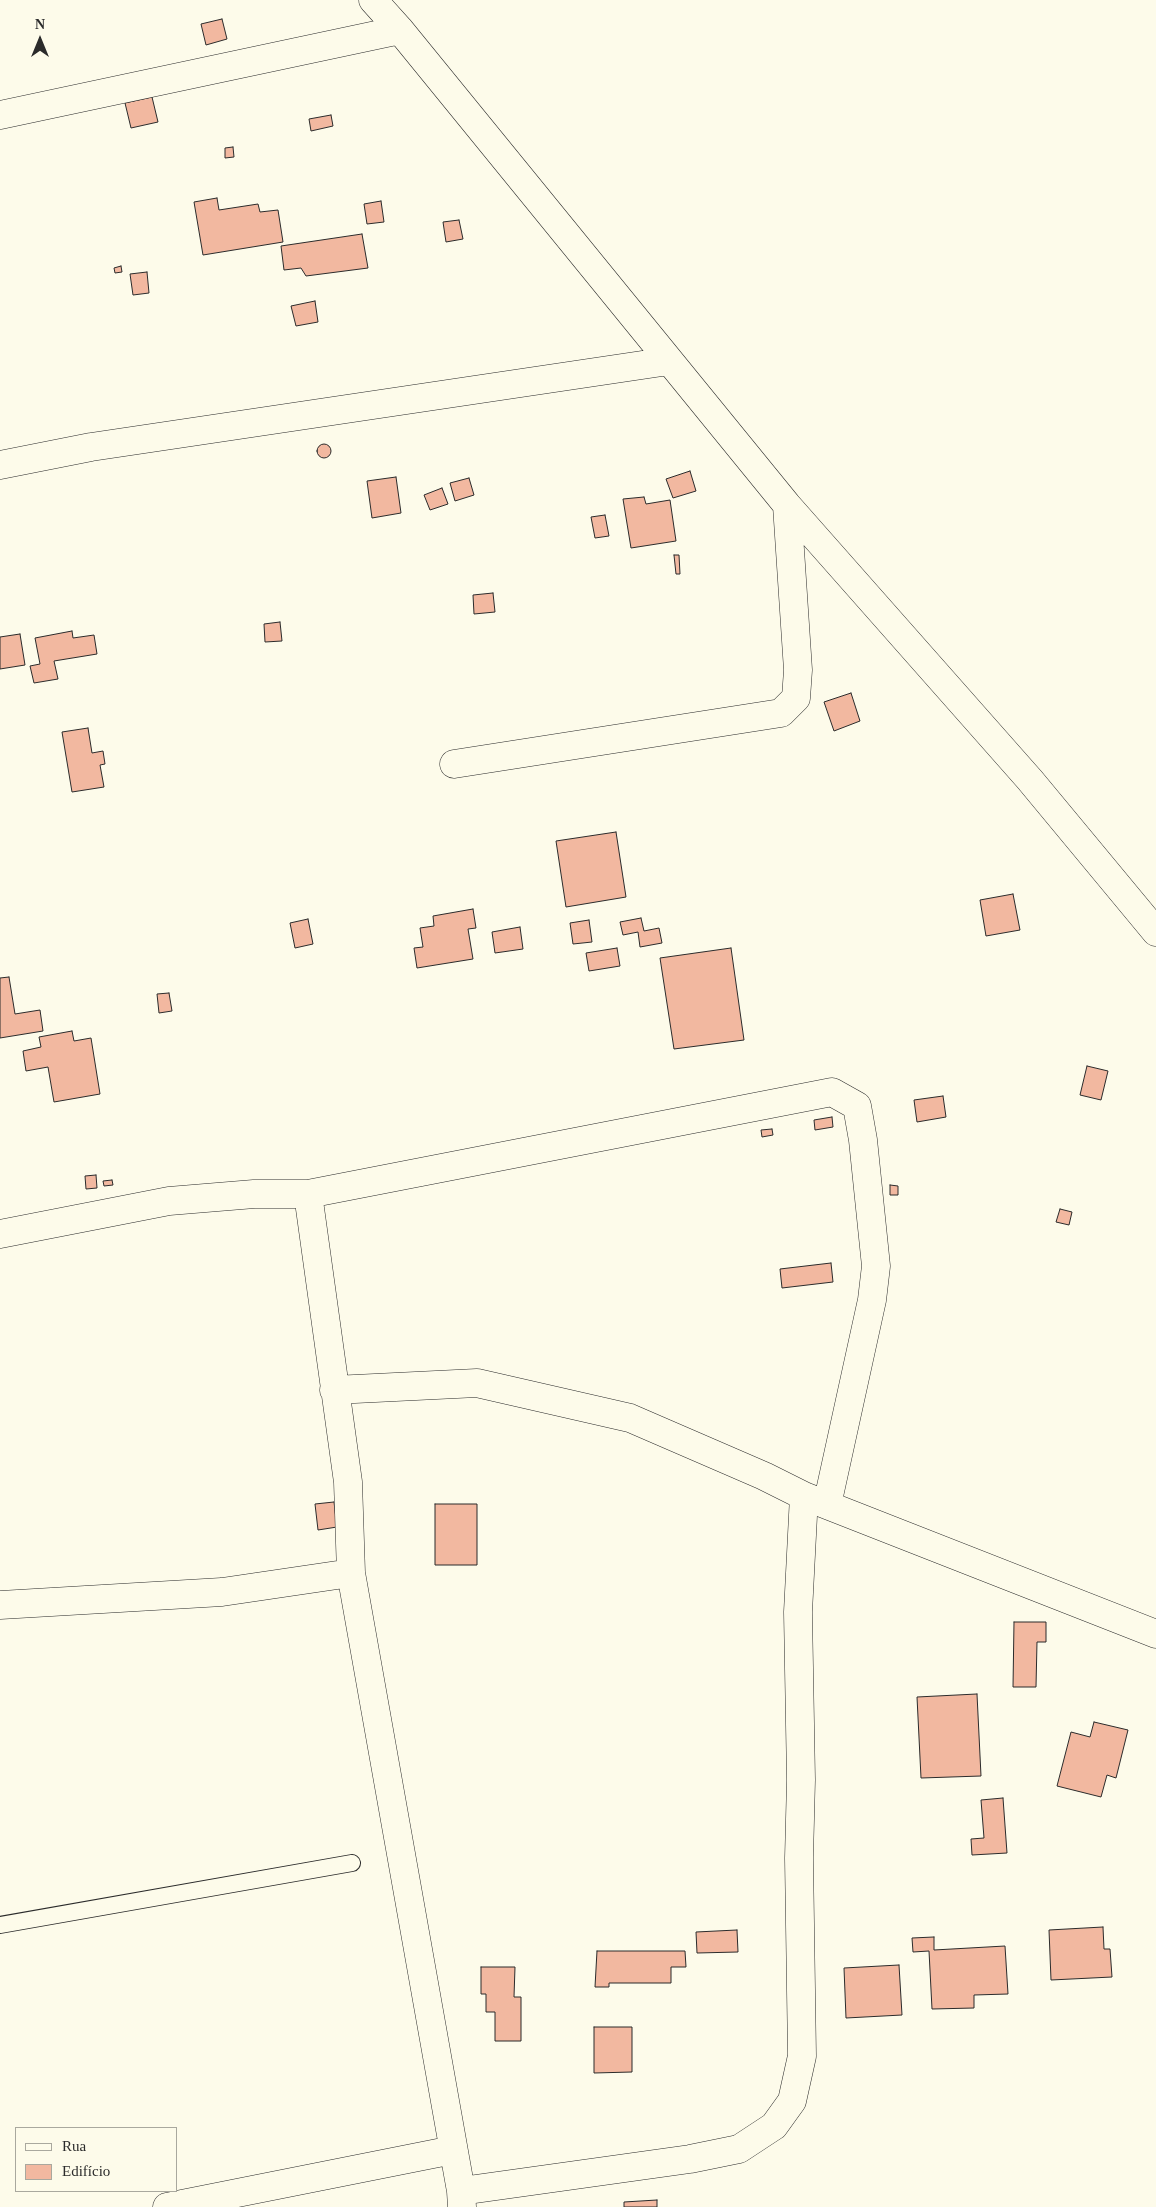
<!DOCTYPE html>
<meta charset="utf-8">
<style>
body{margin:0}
#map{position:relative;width:1156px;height:2207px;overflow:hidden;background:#fdfbea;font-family:"Times New Roman",serif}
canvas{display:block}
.legend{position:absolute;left:15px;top:2127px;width:162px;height:65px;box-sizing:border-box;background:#fdfbea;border:1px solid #a9a89e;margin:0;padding:6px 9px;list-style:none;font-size:15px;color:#2b2b2b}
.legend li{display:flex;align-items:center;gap:10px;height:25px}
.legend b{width:25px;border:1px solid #a9a89e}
.north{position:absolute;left:15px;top:15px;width:50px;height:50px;-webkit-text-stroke:4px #fdfbea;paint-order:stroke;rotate:0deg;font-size:14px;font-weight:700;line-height:20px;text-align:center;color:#2b2b2b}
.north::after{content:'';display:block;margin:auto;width:18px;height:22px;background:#2b2b2b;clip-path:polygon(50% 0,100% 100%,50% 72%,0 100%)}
</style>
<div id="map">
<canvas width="1156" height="2207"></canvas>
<ul class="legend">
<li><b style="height:6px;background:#fdfbea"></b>Rua</li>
<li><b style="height:14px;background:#f2b8a0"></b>Edifício</li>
</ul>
<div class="north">N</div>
</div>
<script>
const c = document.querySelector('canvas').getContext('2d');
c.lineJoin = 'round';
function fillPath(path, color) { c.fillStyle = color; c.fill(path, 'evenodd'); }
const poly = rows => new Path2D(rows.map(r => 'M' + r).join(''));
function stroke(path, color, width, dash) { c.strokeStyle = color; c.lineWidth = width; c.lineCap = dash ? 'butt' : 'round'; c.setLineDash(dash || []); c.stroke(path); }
const building = poly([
 [222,19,227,39,206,45,201,24,222,19],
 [152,97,158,122,131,128,125,103,152,97],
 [331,115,333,126,311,131,309,119,331,115],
 [233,147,234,157,225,158,225,148,233,147],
 [217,198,219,210,258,204,260,212,278,210,283,242,203,255,194,202,217,198],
 [381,201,384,222,367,224,364,204,381,201],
 [459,220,463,239,446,242,443,222,459,220],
 [362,234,368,268,306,276,301,268,284,270,281,246,362,234],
 [121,266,122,272,115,273,114,268,121,266],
 [147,272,149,293,133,295,130,274,147,272],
 [315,301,318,322,296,326,291,306,315,301],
 '317 451a7 7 0 1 1 14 0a7 7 0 1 1-14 0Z',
 [690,471,696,491,673,498,666,479,690,471],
 [396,477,401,513,372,518,367,481,396,477],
 [469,478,474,495,455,501,450,483,469,478],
 [442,488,448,504,430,510,424,495,442,488],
 [644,497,646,504,670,500,676,541,631,548,623,499,644,497],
 [605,515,609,536,595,538,591,517,605,515],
 [674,555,679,555,680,574,676,574,674,555],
 [493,593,495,612,474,614,473,595,493,593],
 [280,622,282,641,265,642,264,624,280,622],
 [72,631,73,638,94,635,97,654,54,661,58,679,34,683,30,666,40,664,35,638,72,631],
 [20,634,25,665,0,669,0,637,20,634],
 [851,693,860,721,834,731,824,702,851,693],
 [88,728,92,753,103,751,105,764,100,765,104,787,72,792,62,732,88,728],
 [616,832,626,897,566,907,556,841,616,832],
 [1013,894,1020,930,986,936,980,900,1013,894],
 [473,909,476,928,468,929,473,959,417,968,414,948,423,947,420,928,434,926,433,916,473,909],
 [641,918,644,931,659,928,662,943,640,947,638,932,623,935,620,922,641,918],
 [308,919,313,944,295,948,290,923,308,919],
 [589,920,592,942,573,944,570,923,589,920],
 [520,927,523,949,495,953,492,932,520,927],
 [617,948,620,966,589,971,586,953,617,948],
 [731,948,744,1040,674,1049,660,958,731,948],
 [9,977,15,1014,40,1010,43,1031,0,1038,0,978,9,977],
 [169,993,172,1011,159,1013,157,994,169,993],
 [72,1031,74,1041,91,1038,100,1094,54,1102,48,1067,26,1071,23,1051,41,1047,39,1037,72,1031],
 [1087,1066,1108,1071,1101,1100,1080,1095,1087,1066],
 [943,1096,946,1117,917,1122,914,1100,943,1096],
 [832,1117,833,1127,815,1130,814,1120,832,1117],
 [772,1129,773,1135,762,1137,761,1130,772,1129],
 [96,1175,97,1188,86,1189,85,1176,96,1175],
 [112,1180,113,1185,104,1186,103,1181,112,1180],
 [890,1185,898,1186,898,1195,890,1195,890,1185],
 [1060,1209,1072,1212,1069,1225,1056,1222,1060,1209],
 [831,1263,833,1282,782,1288,780,1269,831,1263],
 [334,1502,337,1527,318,1530,315,1504,334,1502],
 [435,1504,477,1504,477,1565,435,1565,435,1504],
 [1014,1622,1046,1622,1046,1642,1037,1642,1036,1687,1013,1687,1014,1622],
 [977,1694,981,1776,921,1778,917,1697,977,1694],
 [1094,1722,1128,1730,1116,1778,1107,1775,1101,1797,1057,1786,1071,1732,1090,1737,1094,1722],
 [1003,1798,1007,1853,972,1855,971,1839,984,1838,981,1800,1003,1798],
 [1103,1927,1104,1949,1110,1949,1112,1977,1051,1980,1049,1930,1103,1927],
 [737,1930,738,1952,697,1953,696,1932,737,1930],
 [934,1937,934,1950,1005,1946,1008,1994,974,1995,974,2008,932,2009,929,1951,913,1952,912,1938,934,1937],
 [597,1951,685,1951,686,1967,671,1967,671,1983,609,1983,609,1987,595,1987,597,1951],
 [899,1965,902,2015,846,2018,844,1968,899,1965],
 [481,1967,515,1967,514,1997,521,1997,521,2041,495,2041,495,2012,486,2012,486,1994,481,1994,481,1967],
 [594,2027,632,2027,632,2072,594,2073,594,2027],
 [657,2200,657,2207,624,2207,624,2202,657,2200]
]);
fillPath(building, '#f2b8a0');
stroke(building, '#2b2b2b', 1);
const lane = poly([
 [0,1925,352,1863]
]);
const street = poly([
 [373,0,400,30,787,505,1030,780,1156,932],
 [0,115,400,30],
 [0,465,91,447,669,361],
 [454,764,781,713,796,698,798,670,787,505],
 [0,1234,169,1201,254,1194,308,1194,832,1092,857,1106,863,1140,876,1266,872,1300,827,1505],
 [334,1390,477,1383,630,1418,764,1476,804,1496,1156,1634],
 [351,1573,461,2191,462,2207],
 [0,1605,222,1592,351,1573,348,1482,308,1194],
 [461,2191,690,2159,739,2149,774,2126,792,2101,802,2056,799,1858,801,1780,798,1612,804,1496],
 [167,2207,453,2150]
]);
stroke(lane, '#2b2b2b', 18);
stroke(street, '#2b2b2b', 29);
stroke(lane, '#fdfbea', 16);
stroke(street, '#fdfbea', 28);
</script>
